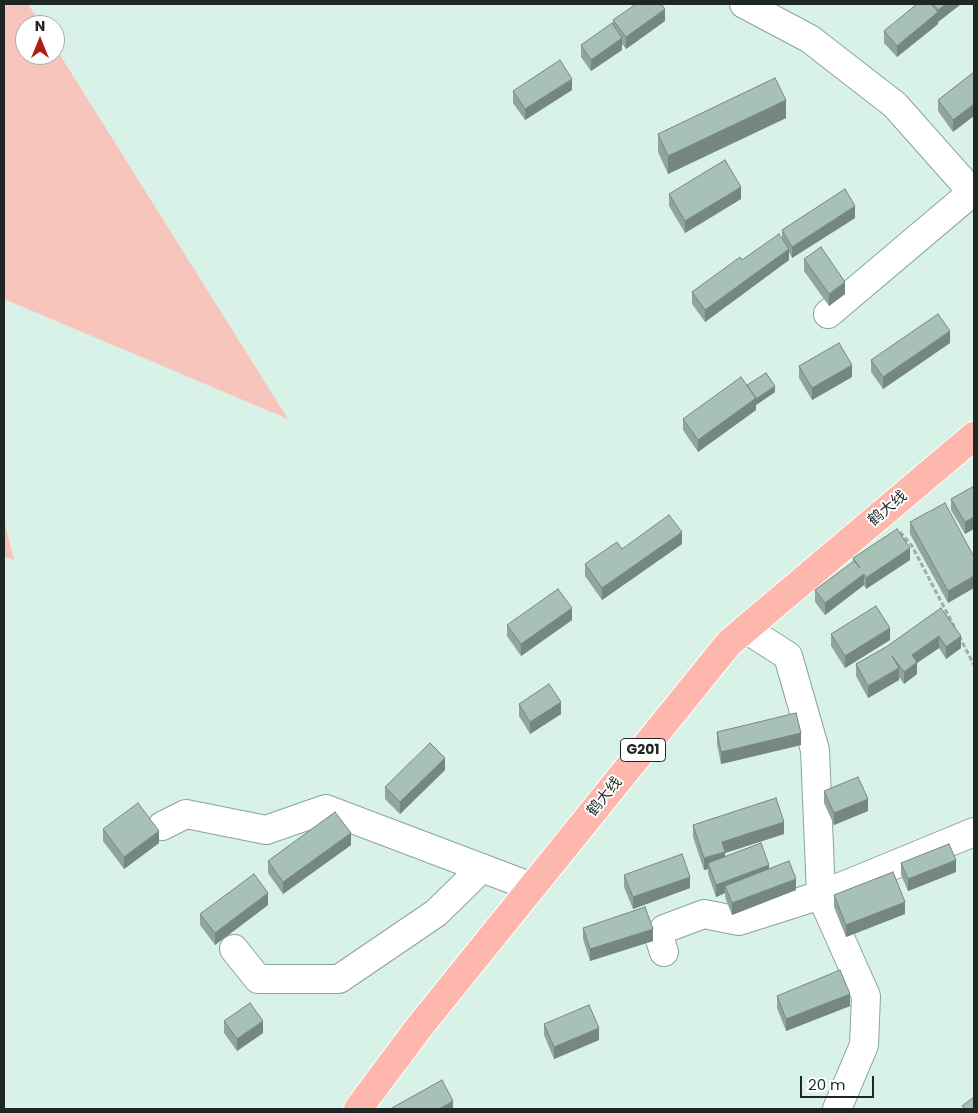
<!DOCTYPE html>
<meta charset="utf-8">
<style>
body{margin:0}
#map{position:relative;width:978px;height:1113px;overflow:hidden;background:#d8f2e7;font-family:Poppins,sans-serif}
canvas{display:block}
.frame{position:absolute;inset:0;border:5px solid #1e2723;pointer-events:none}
.north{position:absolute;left:15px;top:15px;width:50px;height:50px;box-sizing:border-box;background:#fff;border:1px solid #a5a9a7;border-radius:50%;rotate:0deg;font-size:14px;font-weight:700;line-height:20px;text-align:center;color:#1e2723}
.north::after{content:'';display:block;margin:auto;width:18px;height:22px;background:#af1f18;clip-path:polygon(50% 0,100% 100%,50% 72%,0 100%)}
.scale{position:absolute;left:800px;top:1076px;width:74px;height:22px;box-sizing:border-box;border:2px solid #1e2723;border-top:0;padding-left:6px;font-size:15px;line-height:18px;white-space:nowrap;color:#1e2723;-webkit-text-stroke:4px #fff;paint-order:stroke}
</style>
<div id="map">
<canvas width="978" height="1113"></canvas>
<div class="frame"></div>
<div class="north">N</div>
<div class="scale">20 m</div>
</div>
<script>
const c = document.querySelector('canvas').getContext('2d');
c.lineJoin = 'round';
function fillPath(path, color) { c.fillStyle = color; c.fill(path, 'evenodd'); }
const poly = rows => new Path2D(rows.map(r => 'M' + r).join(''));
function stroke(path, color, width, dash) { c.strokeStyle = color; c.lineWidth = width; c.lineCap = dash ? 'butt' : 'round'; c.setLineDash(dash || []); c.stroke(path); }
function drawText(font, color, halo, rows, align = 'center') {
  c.font = font + ' Poppins,"Noto Sans SC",sans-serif'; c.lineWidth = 4; c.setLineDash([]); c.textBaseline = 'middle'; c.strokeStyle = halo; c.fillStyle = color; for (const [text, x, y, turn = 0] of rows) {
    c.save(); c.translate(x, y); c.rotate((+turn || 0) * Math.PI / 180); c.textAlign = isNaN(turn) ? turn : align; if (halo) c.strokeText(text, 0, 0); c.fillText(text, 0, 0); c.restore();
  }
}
fillPath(poly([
 [4,4,28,4,41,25,25,25,25,55,55,55,55,47,288,419,4,299],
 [4,520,14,560,4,557]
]), '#f8c5bd');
const minor = poly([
 [744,4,810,39,895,105,974,194],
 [828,314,970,194,974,189],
 [746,629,788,656,815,750,821,895,866,996,864,1045,837,1109],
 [162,826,186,814,266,830,326,809,532,887],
 [234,949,258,979,339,979,436,913,482,868],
 [664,952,659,937,664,929,704,914,739,921,821,895,974,832]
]);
const highway = poly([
 [358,1109,420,1026,729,643,974,436]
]);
stroke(minor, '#8ba499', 30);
stroke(highway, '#fff', 30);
stroke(poly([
 [900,532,912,546,956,630],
 [959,636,974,665]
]), '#9bafa7', 3, [5, 2.5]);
stroke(minor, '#fff', 28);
stroke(highway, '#feb7ac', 28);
fillPath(poly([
 [917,4,961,4,938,22,938,24,897,57,884,43,884,31],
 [613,20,665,21,626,49,622,44,622,50,591,71,581,57,581,45,613,25],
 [974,72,953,132,938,111,938,100],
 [572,90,525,120,513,103,513,91],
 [786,118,668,174,658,152,658,134],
 [669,194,741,199,685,233,669,206],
 [855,218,792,258,789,252,789,260,705,322,692,304,692,292,742,260,782,239,782,230],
 [804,259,845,294,829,306,804,271],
 [950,343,883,389,871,372,871,360],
 [799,366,852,377,812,400,799,378],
 [747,385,775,392,756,405,756,410,698,452,683,430,683,419],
 [974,486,965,534,951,510,951,499],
 [910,522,974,557,948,603,910,534],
 [682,544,602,600,585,576,585,564,622,549],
 [853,558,910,560,866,589,864,585,825,615,815,602,815,590,853,562],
 [941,608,961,648,946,659,939,648,917,663,917,674,904,684,899,677,899,680,868,698,856,676,856,664,886,647],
 [572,620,521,656,507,636,507,625],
 [831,634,890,640,845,668,831,646],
 [519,704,561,714,530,734,519,716],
 [717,732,801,745,721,764,717,744],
 [445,770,400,814,385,799,385,787],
 [824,791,868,811,834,825,824,803],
 [693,825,784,834,725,853,725,856,769,869,796,890,732,915,725,897,725,893,716,897,708,874,708,869,704,870,693,837],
 [103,829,159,843,124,869,103,841],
 [351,845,283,894,268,873,268,861],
 [901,863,956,872,908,891,901,875],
 [624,875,690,888,633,909,624,887],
 [834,895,905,914,846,937,834,907],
 [268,905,215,945,200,925,200,914],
 [583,928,653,941,590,961,583,939],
 [777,996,850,1006,786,1031,777,1008],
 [224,1021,263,1033,237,1051,224,1033],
 [544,1024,599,1040,554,1059,544,1035]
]), '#90a69d');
fillPath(poly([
 [946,4,961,4,938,22,938,10],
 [665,9,665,21,626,49,626,37],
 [938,12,938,24,897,57,897,46],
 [622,38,622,50,591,71,591,60],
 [572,79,572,90,525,120,525,109],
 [786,100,786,118,668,174,668,156],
 [974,104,974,116,953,132,953,120],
 [741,187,741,199,685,233,685,221],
 [855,206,855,218,792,258,792,247],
 [789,249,789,260,705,322,705,310],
 [845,282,845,294,829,306,829,294],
 [950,331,950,343,883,389,883,377],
 [852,365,852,377,812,400,812,388],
 [775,386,775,392,756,405,756,410,698,452,698,440,756,398],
 [974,517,974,529,965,534,965,522],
 [682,532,682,544,602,600,602,588],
 [910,548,910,560,866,589,866,578],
 [864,574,864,585,825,615,825,603],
 [974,576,974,588,948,603,948,591],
 [572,608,572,620,521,656,521,644],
 [890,628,890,640,845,668,845,656],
 [939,636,939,648,917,663,917,674,904,684,904,672,912,655],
 [961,636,961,648,946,659,946,647],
 [899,668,899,680,868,698,868,686],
 [561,702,561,714,530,734,530,722],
 [801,733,801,745,721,764,721,752],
 [445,758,445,770,400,814,400,802],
 [868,799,868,811,834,825,834,813],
 [784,822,784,834,725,853,725,864,708,863,708,869,704,870,704,858,722,842],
 [159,831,159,843,124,869,124,857],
 [351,833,351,845,283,894,283,882],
 [956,860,956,872,908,891,908,879],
 [769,865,769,877,725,886,725,893,716,897,716,885],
 [690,877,690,888,633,909,633,897],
 [796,879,796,890,732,915,732,903],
 [268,893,268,905,215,945,215,933],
 [905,902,905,914,846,937,846,925],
 [653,929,653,941,590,961,590,949],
 [850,994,850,1006,786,1031,786,1019],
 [263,1021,263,1033,237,1051,237,1039],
 [599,1028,599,1040,554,1059,554,1047],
 [453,1101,453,1109,439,1109]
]), '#76877f');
const building = poly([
 [636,4,661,4,665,9,626,37,613,20,636,4],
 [917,4,931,4,938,12,897,46,884,31,917,4],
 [933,4,946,4,938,10,933,4],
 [612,23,622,38,591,60,581,45,612,23],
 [560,60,572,79,525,109,513,91,560,60],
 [974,72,974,104,953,120,938,100,974,72],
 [775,78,786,100,668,156,658,134,775,78],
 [725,160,741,187,685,221,669,194,725,160],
 [845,189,855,206,792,247,782,230,845,189],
 [779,234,789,249,705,310,692,292,740,257,742,260,779,234],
 [821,247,845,282,829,294,804,259,821,247],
 [938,314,950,331,883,377,871,360,938,314],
 [839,343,852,365,812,388,799,366,839,343],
 [766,373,775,386,756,399,747,385,766,373],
 [741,377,756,398,698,440,683,419,741,377],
 [974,486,974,517,965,522,951,499,974,486],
 [945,503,974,557,974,576,948,591,910,522,945,503],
 [669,515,682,532,602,588,585,564,617,542,622,549,669,515],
 [897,529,910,548,866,578,864,574,825,603,815,590,854,561,860,568,853,558,897,529],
 [558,589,572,608,521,644,507,625,558,589],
 [876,606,890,628,845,656,831,634,876,606],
 [941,608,961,636,946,647,939,636,912,655,917,662,904,672,892,656,899,668,868,686,856,664,886,647,941,608],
 [549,684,561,702,530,722,519,704,549,684],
 [796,713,801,733,721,752,717,732,796,713],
 [430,743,445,758,400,802,385,787,430,743],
 [858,777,868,799,834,813,824,791,858,777],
 [776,798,784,822,722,842,725,852,704,858,693,825,776,798],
 [138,803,159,831,124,857,103,829,138,803],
 [335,812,351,833,283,882,268,861,335,812],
 [761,843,769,865,716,885,708,863,761,843],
 [949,844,956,860,908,879,901,863,949,844],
 [682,854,690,877,633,897,624,875,682,854],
 [789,861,796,879,732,903,725,886,789,861],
 [893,872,905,902,846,925,834,895,893,872],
 [254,874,268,893,215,933,200,914,254,874],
 [645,907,653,929,590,949,583,928,645,907],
 [840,970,850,994,786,1019,777,996,840,970],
 [250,1003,263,1021,237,1039,224,1021,250,1003],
 [589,1005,599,1028,554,1047,544,1024,589,1005],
 [442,1080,453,1101,439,1109,390,1109,442,1080],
 [974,1097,974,1109,965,1109,962,1106,974,1097]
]);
fillPath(building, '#a8c1b6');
stroke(building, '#76877f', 1);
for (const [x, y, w] of [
 [643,750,45]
]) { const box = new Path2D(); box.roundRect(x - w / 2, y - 11.5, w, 23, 4); c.fillStyle = '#fff'; c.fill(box); stroke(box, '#1e2723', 1); }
drawText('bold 14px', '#1e2723', null, [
 ["G201",643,750]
]);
drawText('15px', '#1e2723', '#fff', [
 ["鹤大线",888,509,-40],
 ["鹤大线",605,797,-51]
]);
</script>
